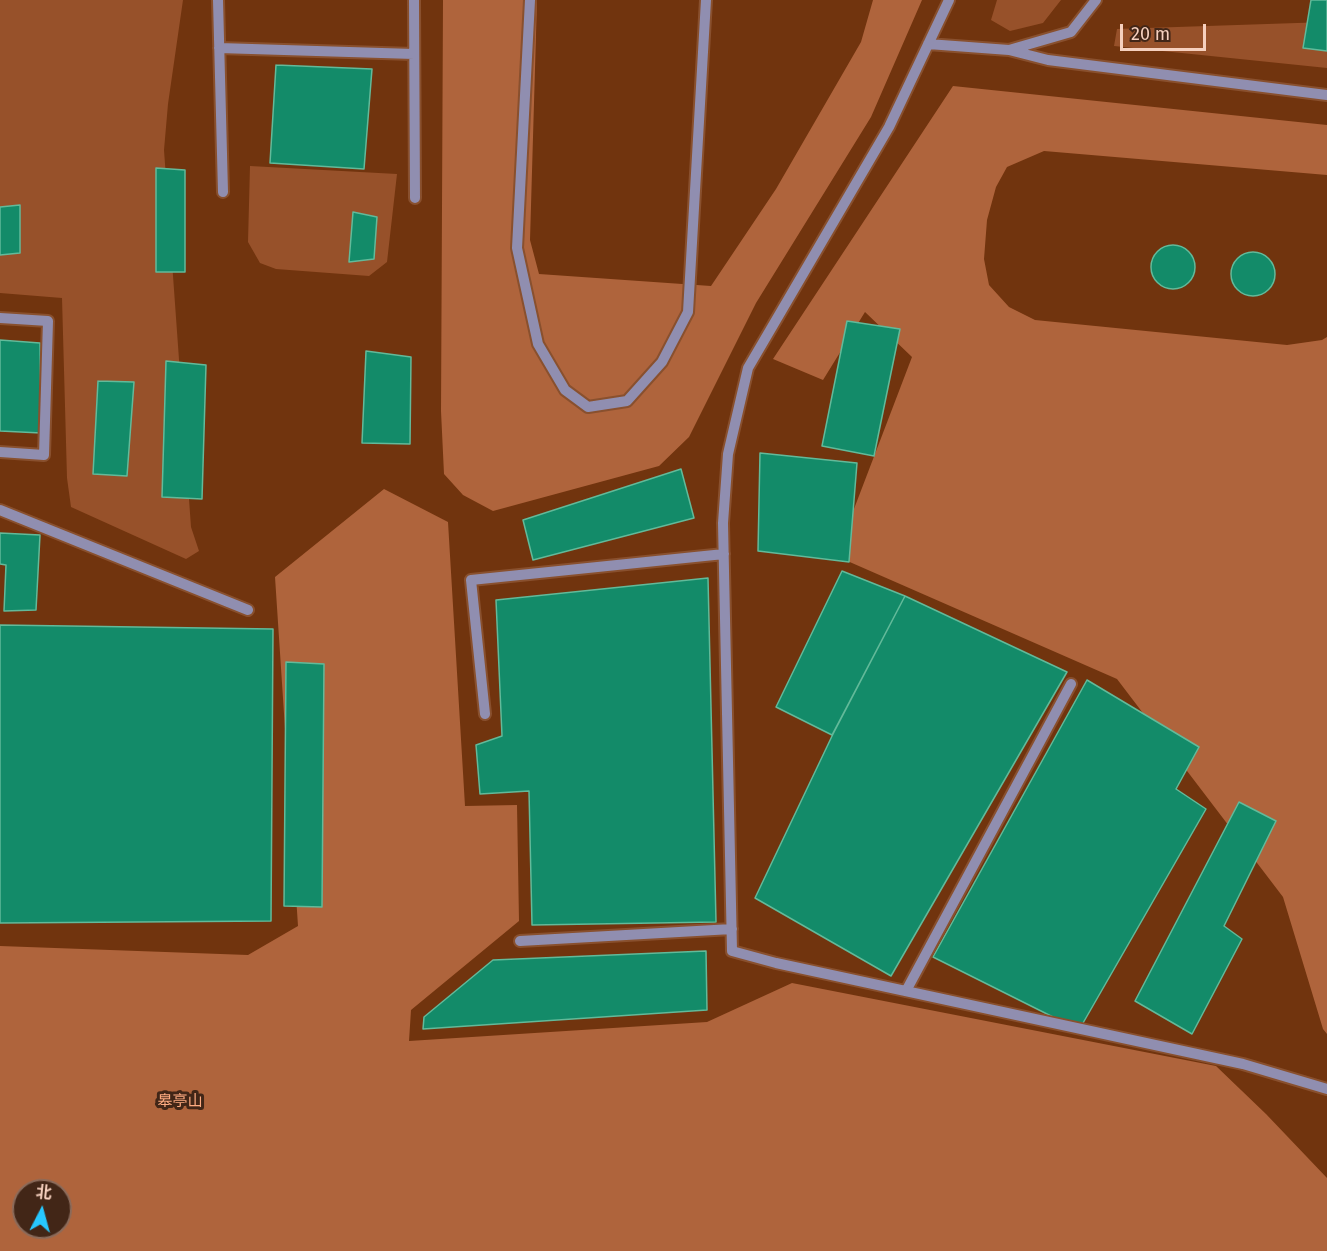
<!DOCTYPE html>
<meta charset="utf-8">
<style>
body{margin:0}
#map{position:relative;width:1327px;height:1251px;overflow:hidden;background:#71340e;font-family:"Fira Sans","Noto Sans SC",sans-serif}
canvas{display:block}
.north{position:absolute;left:12px;top:1179px;width:60px;height:60px;box-sizing:border-box;background:#422617;border:2px solid #8a6a5a;border-radius:50%;rotate:6deg;font-size:16px;font-weight:700;line-height:24px;text-align:center;color:#f6d0be}
.north::after{content:'';display:block;margin:auto;width:21px;height:27px;background:#27c8ff;clip-path:polygon(50% 0,100% 100%,50% 72%,0 100%)}
.scale{position:absolute;left:1120px;top:24px;width:86px;height:27px;box-sizing:border-box;border:3px solid #f6d0be;border-top:0;padding-left:8px;font-size:18px;line-height:21px;white-space:nowrap;color:#f6d0be;-webkit-text-stroke:4px #422617;paint-order:stroke}
</style>
<div id="map">
<canvas width="1327" height="1251"></canvas>
<div class="north">北</div>
<div class="scale">20 m</div>
</div>
<script>
const c = document.querySelector('canvas').getContext('2d');
c.lineJoin = 'round';
function fillPath(path, color) { c.fillStyle = color; c.fill(path, 'evenodd'); }
const poly = rows => new Path2D(rows.map(r => 'M' + r).join(''));
function stroke(path, color, width, dash) { c.strokeStyle = color; c.lineWidth = width; c.lineCap = dash ? 'butt' : 'round'; c.setLineDash(dash || []); c.stroke(path); }
function drawText(font, color, halo, rows, align = 'center') {
  c.font = font + ' "Fira Sans","Noto Sans SC",sans-serif'; c.lineWidth = 6; c.setLineDash([]); c.textBaseline = 'middle'; c.strokeStyle = halo; c.fillStyle = color; for (const [text, x, y, turn = 0] of rows) {
    c.save(); c.translate(x, y); c.rotate((+turn || 0) * Math.PI / 180); c.textAlign = isNaN(turn) ? turn : align; if (halo) c.strokeText(text, 0, 0); c.fillText(text, 0, 0); c.restore();
  }
}
fillPath(poly([
 [0,0,183,0,168,104,164,150,191,527,199,551,186,559,71,507,67,478,62,298,0,293],
 [997,0,1061,0,1043,23,1010,31,991,20],
 [1327,22,1327,68,1114,46,1117,29],
 [250,166,397,174,387,262,369,276,276,269,260,263,248,242]
]), '#97512a');
fillPath(poly([
 [443,0,537,0,530,240,539,274,711,286,776,189,861,42,873,0,922,0,871,117,756,303,689,437,659,466,493,511,463,495,444,474,441,411],
 [953,86,1327,125,1327,175,1044,151,1007,167,996,187,987,220,984,259,989,285,1009,307,1035,320,1287,345,1322,340,1327,337,1327,1034,1323,1029,1283,897,1117,679,836,556,912,357,865,312,823,380,773,359],
 [384,489,448,522,465,806,517,805,519,921,411,1010,409,1041,707,1022,792,983,1216,1066,1266,1114,1327,1178,1327,1251,0,1251,0,946,248,955,298,926,275,577],
 [24,1191,60,1191,60,1227,24,1227]
]), '#af643c');
const building = poly([
 [1311,0,1327,0,1327,51,1303,48,1311,0],
 [276,65,372,69,364,169,270,163,276,65],
 [156,168,185,170,185,272,156,272,156,168],
 [20,205,20,253,0,255,0,207,20,205],
 [353,212,377,217,374,259,349,262,353,212],
 '1151 267a22 22 0 1 1 44 0a22 22 0 1 1-44 0Z',
 '1231 274a22 22 0 1 1 44 0a22 22 0 1 1-44 0Z',
 [847,321,900,329,874,456,822,446,847,321],
 [0,340,40,343,41,433,0,431,0,340],
 [366,351,411,357,410,444,362,443,366,351],
 [166,361,206,365,202,499,162,497,166,361],
 [98,381,134,382,127,476,93,474,98,381],
 [760,453,857,463,849,562,758,551,760,453],
 [681,469,694,518,533,560,523,520,681,469],
 [0,533,40,535,36,610,4,611,6,565,0,564,0,533],
 [842,571,905,596,832,735,776,707,842,571],
 [708,578,716,922,532,925,529,791,480,794,476,745,502,736,496,600,708,578],
 [905,596,1067,672,891,976,755,898,833,734,905,596],
 [0,625,273,629,271,921,0,923,0,625],
 [286,662,324,664,322,907,284,906,286,662],
 [1087,680,1199,747,1176,789,1206,809,1079,1030,933,957,1087,680],
 [1239,802,1276,821,1224,926,1242,939,1192,1034,1135,1001,1239,802],
 [706,951,707,1010,423,1029,424,1017,493,960,706,951]
]);
fillPath(building, '#138b69');
stroke(building, '#62ba9a', 1.5);
const minor = poly([
 [218,0,223,192],
 [414,0,415,198],
 [530,0,517,248,538,344,565,390,588,407,627,401,662,362,688,312,706,0],
 [949,0,889,127,748,368,728,454,723,523,732,951,776,963,1243,1064,1327,1089],
 [928,44,1009,50,1071,32,1096,0],
 [219,48,414,54],
 [1009,50,1048,60,1327,95],
 [0,318,48,321,44,455,0,452],
 [0,510,248,610],
 [485,714,471,580,724,554],
 [520,941,732,929],
 [906,991,1071,684]
]);
stroke(minor, '#89502e', 14);
stroke(minor, '#908eb0', 10);
drawText('15px', '#feab81', '#422617', [
 ["皋亭山",180,1102]
]);
</script>
